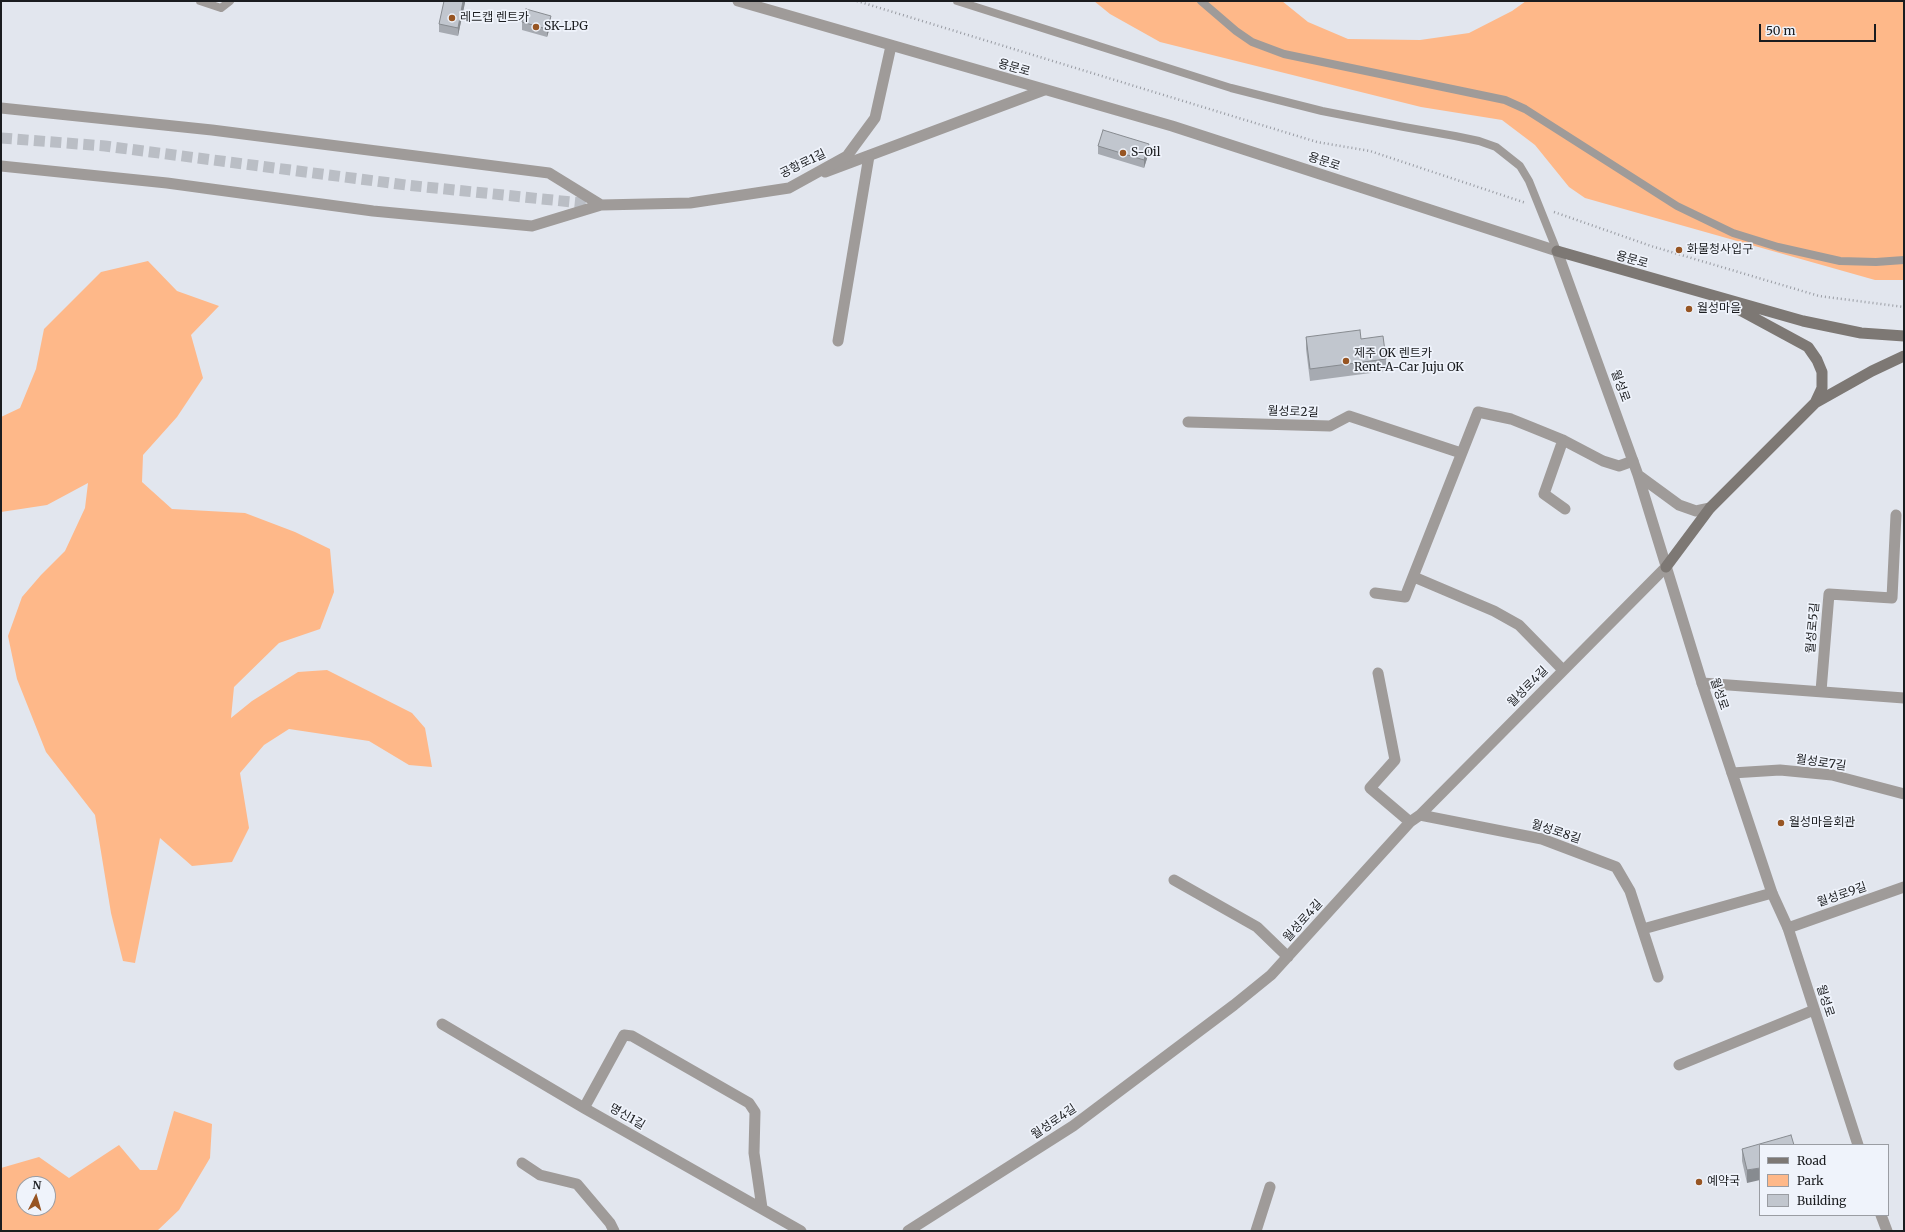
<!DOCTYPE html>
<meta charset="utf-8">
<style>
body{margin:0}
#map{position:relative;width:1905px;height:1232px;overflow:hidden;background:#e2e6ee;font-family:Merriweather,serif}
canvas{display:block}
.frame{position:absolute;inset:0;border:2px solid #1a1c1f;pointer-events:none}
.legend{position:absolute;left:1759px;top:1144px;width:130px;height:72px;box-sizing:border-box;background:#eff3fb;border:1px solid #9a9da3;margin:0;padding:5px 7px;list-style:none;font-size:12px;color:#1a1c1f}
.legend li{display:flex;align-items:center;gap:8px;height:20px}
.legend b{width:20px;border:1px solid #9a9da3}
.north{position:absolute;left:16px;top:1176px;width:40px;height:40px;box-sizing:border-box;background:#eff3fb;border:1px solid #9a9da3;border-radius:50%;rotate:5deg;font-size:11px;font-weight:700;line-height:16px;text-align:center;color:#1a1c1f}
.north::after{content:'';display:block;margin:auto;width:14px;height:18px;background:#975523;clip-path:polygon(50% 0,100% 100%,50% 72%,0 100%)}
.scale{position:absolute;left:1759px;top:24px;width:117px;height:18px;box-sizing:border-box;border:2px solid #1a1c1f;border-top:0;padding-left:5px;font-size:12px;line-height:14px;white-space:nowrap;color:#1a1c1f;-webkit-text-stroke:3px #eff3fb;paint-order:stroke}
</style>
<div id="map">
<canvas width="1905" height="1232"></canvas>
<div class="frame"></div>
<ul class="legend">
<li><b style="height:5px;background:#7d7874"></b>Road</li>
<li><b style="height:11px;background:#feb889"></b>Park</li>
<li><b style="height:11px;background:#c1c6ce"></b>Building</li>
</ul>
<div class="north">N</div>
<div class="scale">50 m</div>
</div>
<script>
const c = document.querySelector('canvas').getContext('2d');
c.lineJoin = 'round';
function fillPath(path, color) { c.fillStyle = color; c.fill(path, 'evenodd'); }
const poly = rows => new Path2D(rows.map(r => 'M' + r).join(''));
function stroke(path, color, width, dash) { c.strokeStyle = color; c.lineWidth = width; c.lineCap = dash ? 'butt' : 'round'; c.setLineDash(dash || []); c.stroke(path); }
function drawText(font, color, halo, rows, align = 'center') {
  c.font = font + ' Merriweather,"Noto Sans KR",serif'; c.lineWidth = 3.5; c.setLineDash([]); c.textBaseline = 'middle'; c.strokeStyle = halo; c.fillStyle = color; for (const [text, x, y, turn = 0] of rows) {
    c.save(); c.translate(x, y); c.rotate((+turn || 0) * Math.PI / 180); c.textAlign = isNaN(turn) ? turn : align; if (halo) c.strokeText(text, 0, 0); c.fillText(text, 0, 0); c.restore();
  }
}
fillPath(poly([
 [1094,1,1282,1,1308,22,1348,39,1420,40,1469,33,1512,11,1526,1,1904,1,1904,280,1875,280,1585,198,1569,187,1535,145,1502,120,1421,107,1160,42,1110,14],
 [148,261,177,291,219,306,191,335,203,378,177,417,143,455,142,482,172,509,245,513,295,532,330,549,334,592,320,629,279,643,234,687,231,718,252,701,298,672,327,670,412,713,425,728,432,767,409,765,369,741,289,729,264,745,240,773,249,828,232,862,192,866,160,838,135,963,123,961,111,913,95,815,46,752,17,679,8,636,22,597,41,575,65,551,85,508,88,483,47,505,1,512,1,417,20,408,36,369,44,329,101,272],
 [174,1111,212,1124,210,1158,179,1210,157,1231,1,1231,1,1168,39,1157,69,1178,119,1145,140,1170,157,1170],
 [24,1184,48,1184,48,1208,24,1208]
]), '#feb889');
stroke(poly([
 [1,138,105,146,406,185,601,205]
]), '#babec5', 11, [11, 5.5]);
stroke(poly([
 [857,1,1317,142,1370,151,1526,203],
 [1554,212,1651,246,1819,296,1904,307]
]), '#999ca3', 2.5, [1, 3]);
stroke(poly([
 [200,1,221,8,230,1],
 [957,1,1231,88,1322,111,1404,127,1455,136,1479,141,1496,147,1520,166,1529,181,1557,251],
 [1201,1,1236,31,1252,42,1284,54,1505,100,1525,109,1677,206,1733,233,1778,247,1840,261,1876,262,1904,260]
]), '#9f9b99', 8);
stroke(poly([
 [825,172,1044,90],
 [1188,422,1330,426,1349,416,1461,453],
 [1563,440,1544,494,1565,509],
 [1414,577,1494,611,1519,625,1563,670],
 [1375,593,1405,597,1478,412,1511,419,1531,427,1563,440,1603,461,1619,466,1633,461],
 [1378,673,1395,760,1370,788,1410,822],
 [1702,683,1904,698],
 [1821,691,1829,594,1892,598,1896,515],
 [1732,773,1780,770,1832,775,1904,794],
 [1420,815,1542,839,1616,867,1630,891,1658,977],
 [1174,880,1257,927,1288,957],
 [1788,928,1904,887],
 [1643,929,1772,893],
 [442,1024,584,1108,801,1231],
 [1679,1065,1814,1010],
 [584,1108,624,1035,632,1036,749,1103,755,1112,754,1153,762,1208],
 [522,1163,540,1175,577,1184,610,1223,614,1231],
 [908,1231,1073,1126,1234,1005,1271,975,1410,822,1420,815,1666,567],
 [1256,1231,1270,1187]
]), '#9f9b99', 11);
stroke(poly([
 [738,1,1172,126,1557,251,1638,475,1702,683,1772,893,1788,928,1858,1145],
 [1,108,212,130,549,173,601,205],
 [1,166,167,183,373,211,532,226,601,205,690,203,789,188,847,156,875,118,891,46],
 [838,341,869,156],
 [1638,475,1679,505,1696,511,1710,508],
 [1881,1215,1887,1231]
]), '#9f9b99', 11);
stroke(poly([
 [1557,251,1803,321,1861,333,1904,336],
 [1736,308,1808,347,1817,360,1822,372,1822,388,1815,403],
 [1666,567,1710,508,1815,403,1872,371,1904,356]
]), '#7d7874', 11);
fillPath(poly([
 [465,1,458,36,439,32,439,24],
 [522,22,551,24,547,37,522,30],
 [1098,146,1149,152,1144,168,1098,154],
 [1306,337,1361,339,1386,359,1386,371,1310,381,1306,349],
 [1760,1145,1747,1183,1742,1161,1742,1149]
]), '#a6aab1');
fillPath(poly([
 [463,1,465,1,465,3,458,36,458,28],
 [551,16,551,24,547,37,547,29],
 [1149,144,1149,152,1144,168,1144,160],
 [1760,1168,1760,1180,1747,1183,1747,1170]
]), '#878b90');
const building = poly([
 [444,1,463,1,458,28,439,24,444,1],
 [526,9,551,16,547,29,522,22,526,9],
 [1103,130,1149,144,1144,160,1098,146,1103,130],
 [1360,330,1361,339,1383,336,1386,359,1310,369,1306,337,1360,330],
 [1791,1135,1794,1145,1760,1145,1760,1168,1747,1170,1742,1149,1791,1135]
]);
fillPath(building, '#c1c6ce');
stroke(building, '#878b90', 1);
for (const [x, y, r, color] of [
 [452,18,4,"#975523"],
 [536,27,4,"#975523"],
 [1123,153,4,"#975523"],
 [1679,250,4,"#975523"],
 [1689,309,4,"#975523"],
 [1346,361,4,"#975523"],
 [1781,823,4,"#975523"],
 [1699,1182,4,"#975523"]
]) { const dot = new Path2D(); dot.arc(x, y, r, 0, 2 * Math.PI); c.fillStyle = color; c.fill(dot); stroke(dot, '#eff3fb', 1.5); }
drawText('12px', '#1a1c1f', '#eff3fb', [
 ["레드캡 렌트카",460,18],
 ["SK-LPG",544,27],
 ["S-Oil",1131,153],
 ["화물청사입구",1687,250],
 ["월성마을",1697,309],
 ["제주 OK 렌트카",1354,354],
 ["Rent-A-Car Juju OK",1354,368],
 ["월성마을회관",1789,823],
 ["예약국",1707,1182]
], 'left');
drawText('12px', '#1a1c1f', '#eff3fb', [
 ["용문로",1014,68,16],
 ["용문로",1324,162,18],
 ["공항로1길",803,164,-26],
 ["용문로",1632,260,16],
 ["월성로",1620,386,70],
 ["월성로2길",1293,412,2],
 ["월성로5길",1813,628,-85],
 ["월성로4길",1528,687,-45],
 ["월성로",1719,694,71],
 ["월성로7길",1821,763,8],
 ["월성로8길",1556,832,18],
 ["월성로9길",1842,895,-19],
 ["월성로4길",1303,921,-48],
 ["월성로",1825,1001,72],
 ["명신1길",627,1117,30],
 ["월성로4길",1054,1122,-34]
]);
</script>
